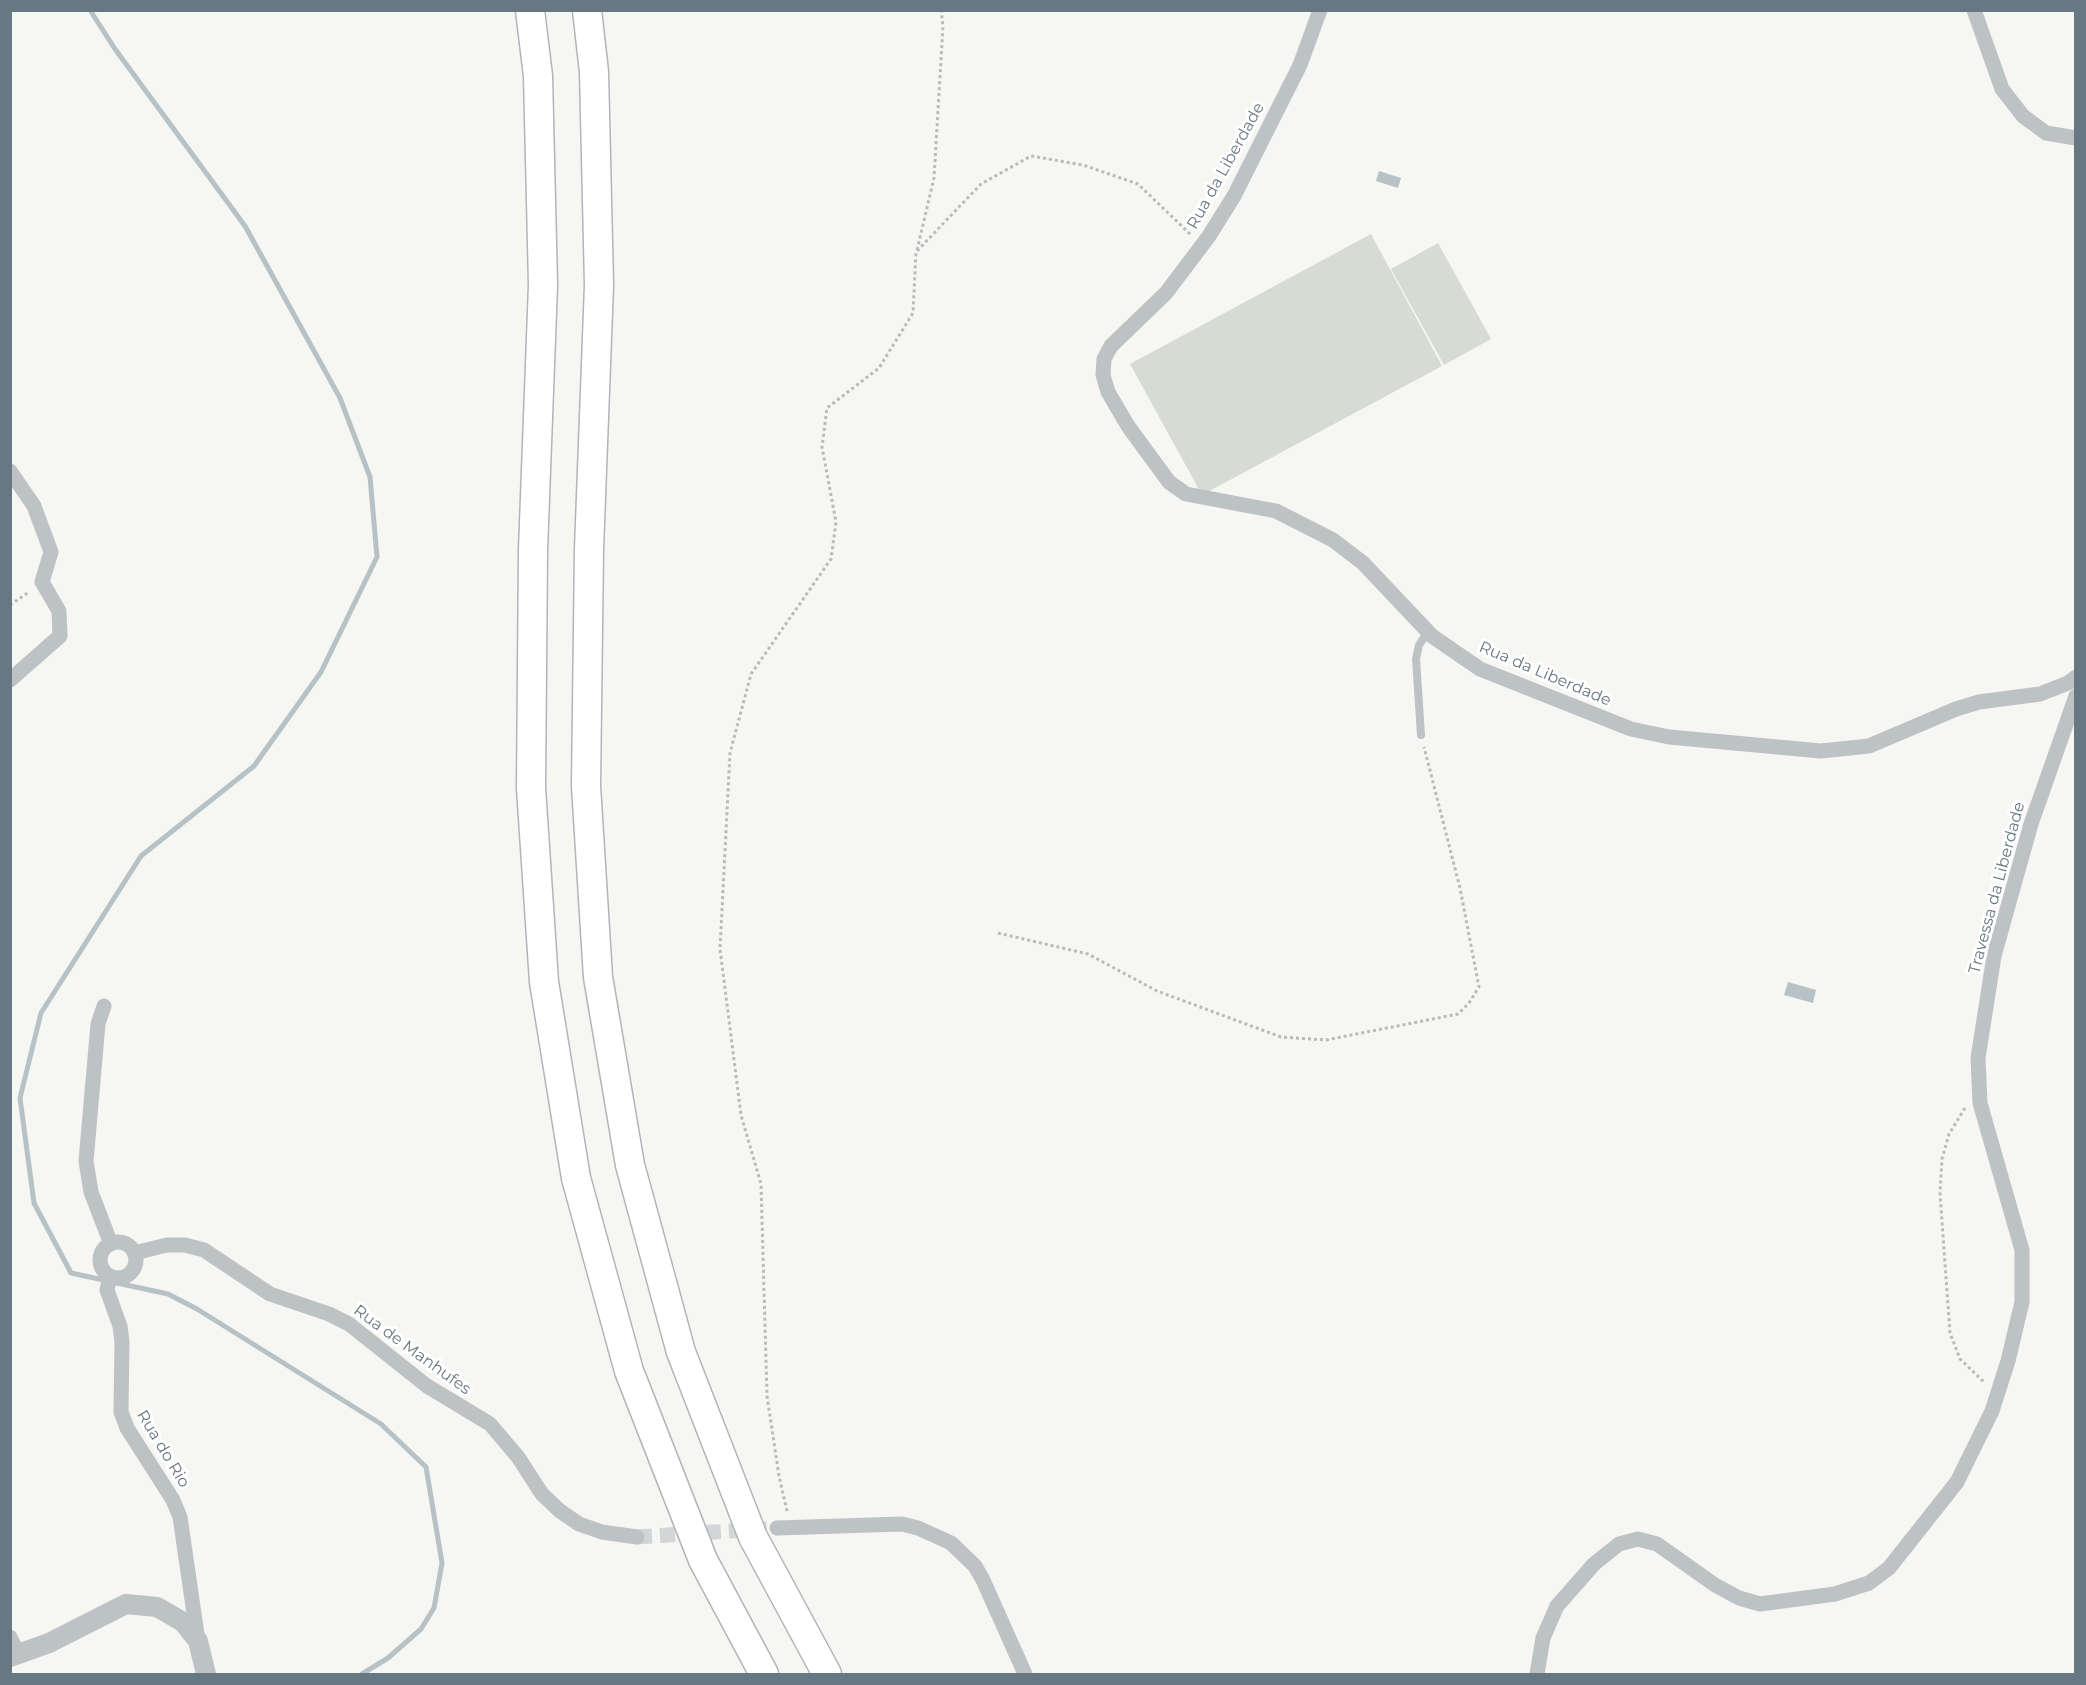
<!DOCTYPE html>
<style>
body{margin:0}
#map{position:relative;width:2086px;height:1685px;overflow:hidden;background:#f6f6f3;font-family:Montserrat,sans-serif}
canvas{display:block}
.frame{position:absolute;inset:0;border:12px solid #677882;pointer-events:none}
</style>
<div id="map">
<canvas width="2086" height="1685"></canvas>
<div class="frame"></div>
</div>
<script>
const c = document.querySelector('canvas').getContext('2d');
c.lineJoin = 'round';
function fillPath(path, color) { c.fillStyle = color; c.fill(path, 'evenodd'); }
const poly = rows => new Path2D(rows.map(r => 'M' + r).join(''));
function stroke(path, color, width, dash) { c.strokeStyle = color; c.lineWidth = width; c.lineCap = dash ? 'butt' : 'round'; c.setLineDash(dash || []); c.stroke(path); }
function drawText(font, color, halo, rows, align = 'center') {
  c.font = font + ' Montserrat,sans-serif'; c.lineWidth = 6; c.setLineDash([]); c.textBaseline = 'middle'; c.strokeStyle = halo; c.fillStyle = color; for (const [text, x, y, turn = 0] of rows) {
    c.save(); c.translate(x, y); c.rotate((+turn || 0) * Math.PI / 180); c.textAlign = isNaN(turn) ? turn : align; if (halo) c.strokeText(text, 0, 0); c.fillText(text, 0, 0); c.restore();
  }
}
fillPath(poly([
 [1371,234,1442,366,1202,495,1130,364],
 [1438,243,1491,339,1444,365,1391,269]
]), '#d6dbd3');
fillPath(poly([
 [1379,171,1401,178,1398,188,1376,181],
 [1788,982,1816,990,1813,1003,1784,995]
]), '#b6c2c5');
stroke(poly([
 [90,10,115,49,245,226,340,398,370,477,377,557,321,672,254,766,141,856,41,1013,20,1098,34,1203,71,1273,168,1294,197,1309,381,1424,426,1467,442,1563,434,1608,421,1629,388,1658,362,1674]
]), '#b6c2c5', 5);
stroke(poly([
 [637,1537,777,1528]
]), '#d2d6d7', 15, [15, 8]);
const motorway = poly([
 [530,10,538,76,543,285,533,550,531,788,544,982,576,1178,629,1371,703,1560,764,1674],
 [587,10,594,72,599,285,589,549,586,786,598,977,630,1165,681,1352,753,1537,827,1674]
]);
stroke(motorway, '#b1b5b8', 31);
stroke(poly([
 [917,250,934,178,943,26,941,10],
 [10,605,29,592],
 [998,933,1088,954,1157,991,1281,1037,1326,1040,1458,1014,1469,1003,1479,987,1460,888,1424,747],
 [1965,1108,1949,1134,1942,1159,1940,1193,1950,1333,1960,1359,1985,1383],
 [787,1511,779,1476,767,1396,761,1184,741,1115,720,949,730,753,751,674,831,559,836,522,822,447,827,408,879,368,913,313,916,252,981,184,1031,156,1083,165,1138,184,1190,234]
]), '#b8bbbd', 3, [3, 3]);
stroke(poly([
 [1421,735,1416,659,1419,645,1428,632]
]), '#bdc2c5', 8);
stroke(poly([
 [1320,10,1300,65,1234,196,1209,236,1166,293,1111,346,1104,359,1103,375,1108,392,1128,426,1169,482,1186,494,1276,511,1333,540,1363,563,1432,636,1480,669,1631,729,1669,737,1821,751,1869,746,1956,709,1979,702,2040,694,2068,683,2076,677],
 [1974,10,2002,89,2023,116,2046,133,2076,138],
 [10,471,34,506,51,552,42,582,59,611,60,636,10,680],
 [104,1006,98,1024,86,1161,91,1192,111,1244],
 '100 1260a18 18 0 1 1 36 0a18 18 0 1 1-36 0Z',
 [134,1253,167,1245,185,1245,204,1250,270,1294,329,1314,349,1324,427,1386,490,1424,518,1457,542,1494,560,1511,579,1524,602,1532,637,1537],
 [110,1276,107,1290,120,1326,122,1342,121,1412,127,1428,173,1500,180,1517,198,1641],
 [777,1528,902,1524,918,1528,951,1543,975,1566,983,1580,1025,1674],
 [10,1637,19,1655],
 [1537,1674,1543,1638,1557,1606,1594,1564,1619,1544,1638,1539,1657,1544,1715,1585,1739,1598,1760,1604,1835,1594,1869,1583,1889,1568,1957,1482,1992,1411,2008,1361,2022,1302,2022,1250,1980,1103,1978,1058,1994,956,2031,824,2076,696]
]), '#bdc2c5', 15);
stroke(poly([
 [10,1657,49,1643,126,1604,157,1607,183,1622,198,1641,206,1674]
]), '#bdc2c5', 20);
stroke(motorway, '#fff', 28);
drawText('16px', '#677882', '#fff', [
 ["Rua da Liberdade",1226,166,-61],
 ["Rua da Liberdade",1545,674,23],
 ["Travessa da Liberdade",1997,888,-75],
 ["Rua de Manhufes",412,1350,36],
 ["Rua do Rio",163,1449,59]
]);
</script>
